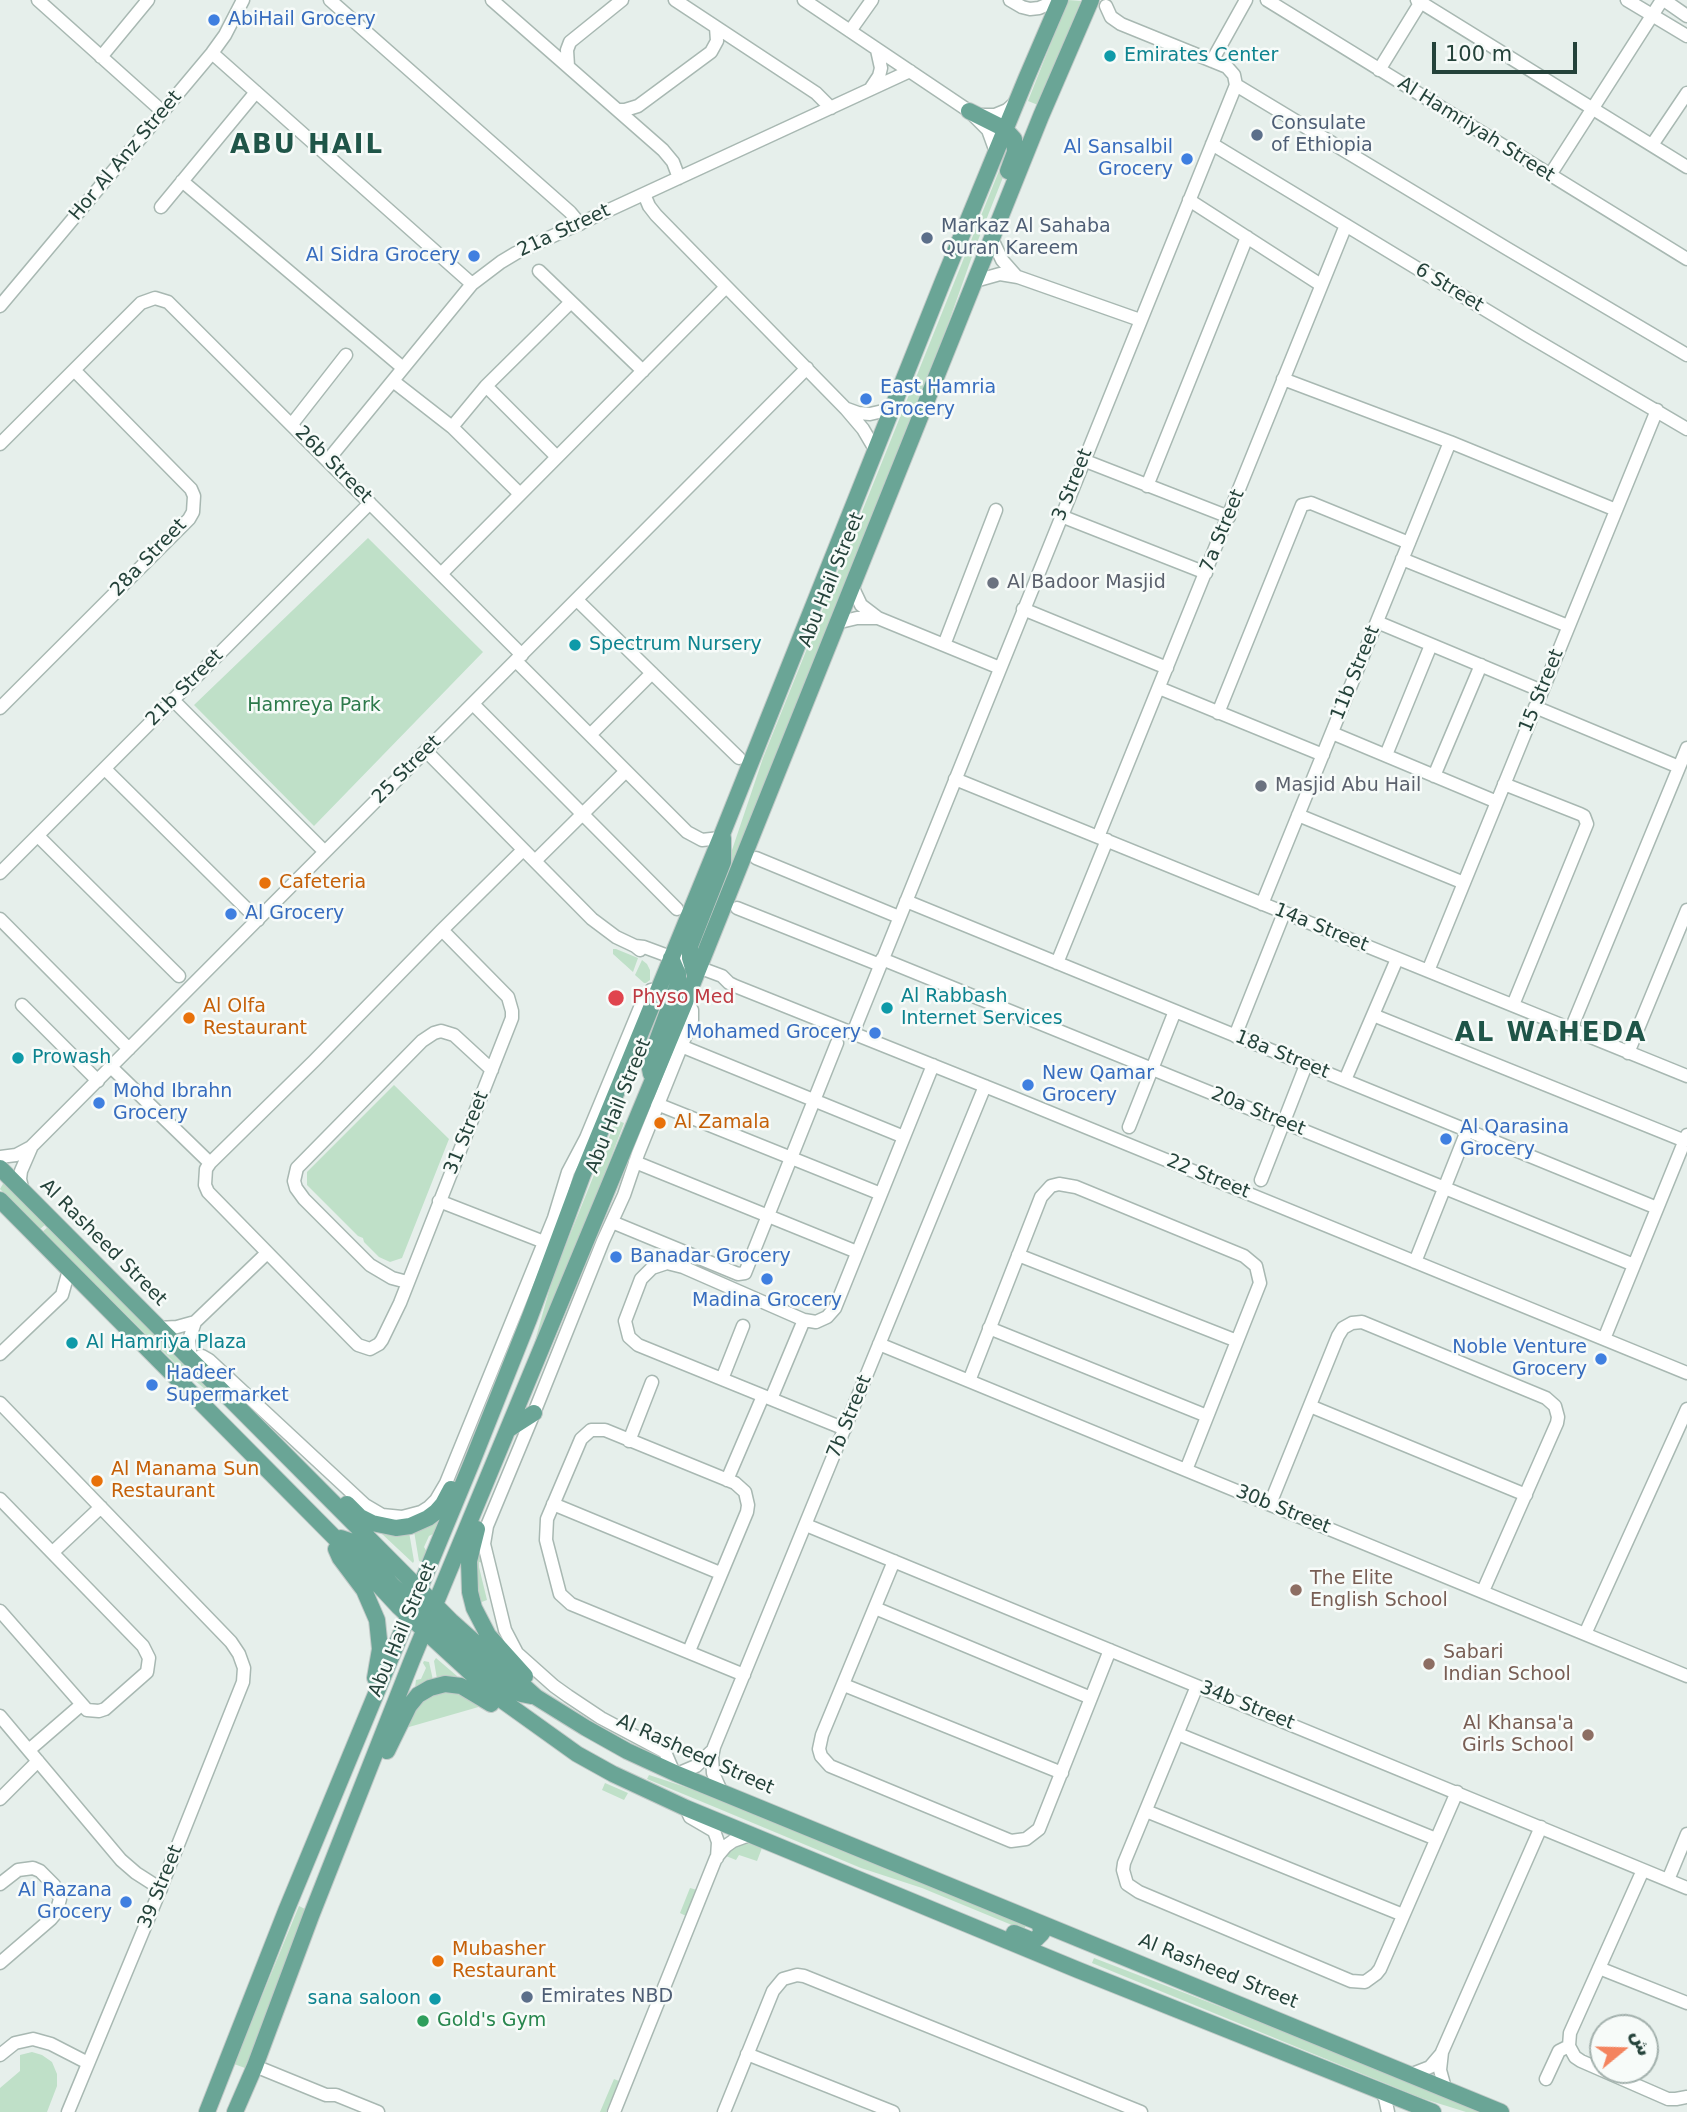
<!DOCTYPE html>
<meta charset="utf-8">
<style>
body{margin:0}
#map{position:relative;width:1687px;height:2112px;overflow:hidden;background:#e6efeb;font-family:"DejaVu Sans","Noto Sans Arabic",sans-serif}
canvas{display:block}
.north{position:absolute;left:1589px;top:2014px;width:70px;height:70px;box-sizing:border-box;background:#f7fbf9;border:2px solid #a3b1ad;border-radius:50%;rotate:71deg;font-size:19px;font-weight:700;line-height:28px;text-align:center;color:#24423a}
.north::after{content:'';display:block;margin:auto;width:24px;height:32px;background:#f4845f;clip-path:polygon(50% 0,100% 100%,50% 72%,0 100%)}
.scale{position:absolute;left:1432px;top:42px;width:145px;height:32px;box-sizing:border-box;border:4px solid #24423a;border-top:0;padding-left:9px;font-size:21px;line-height:24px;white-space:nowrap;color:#24423a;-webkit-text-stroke:5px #f7fbf9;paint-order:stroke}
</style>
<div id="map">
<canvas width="1687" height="2112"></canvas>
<div class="north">ش</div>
<div class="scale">100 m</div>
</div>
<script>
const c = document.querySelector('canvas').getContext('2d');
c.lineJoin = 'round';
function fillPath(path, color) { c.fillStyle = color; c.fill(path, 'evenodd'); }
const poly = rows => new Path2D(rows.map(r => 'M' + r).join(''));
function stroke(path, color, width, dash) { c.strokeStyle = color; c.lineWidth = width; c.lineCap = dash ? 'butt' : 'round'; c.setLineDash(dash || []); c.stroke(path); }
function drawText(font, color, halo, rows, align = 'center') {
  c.font = font + ' "DejaVu Sans",sans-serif'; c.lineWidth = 5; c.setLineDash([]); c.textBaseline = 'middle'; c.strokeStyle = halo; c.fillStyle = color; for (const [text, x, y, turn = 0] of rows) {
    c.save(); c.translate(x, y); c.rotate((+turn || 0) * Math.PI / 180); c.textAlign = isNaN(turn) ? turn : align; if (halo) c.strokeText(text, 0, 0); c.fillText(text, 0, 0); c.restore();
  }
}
fillPath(poly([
 [1068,0,1081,1,1038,105,1028,101],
 [1005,156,1011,157,975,248,947,327,704,933,701,932,732,850,763,758],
 [368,538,483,652,314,826,194,705],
 [613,949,616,949,638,958,633,972,613,954],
 [642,960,647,964,650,970,650,980,646,983,644,983,635,975],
 [394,1085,449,1139,402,1258,390,1262,379,1257,364,1242,363,1238,358,1236,307,1185,307,1172],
 [616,1120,624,1123,573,1258,531,1355,553,1277],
 [4,1182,46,1224,40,1229,0,1189],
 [48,1227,226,1405,225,1406,180,1368,42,1232],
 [440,1518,433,1534,429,1536,424,1547,427,1552,422,1562,419,1561,414,1531],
 [409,1532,414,1561,413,1563,381,1533],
 [479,1542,483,1563,479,1562,479,1567,487,1600,479,1603,474,1581],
 [436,1658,457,1676,457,1677,437,1679,434,1661],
 [424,1661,429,1662,433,1680,415,1688,416,1680,421,1679,426,1668,423,1663],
 [438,1692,457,1692,482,1706,409,1727,406,1725,416,1706],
 [649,1775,716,1797,1026,1925,1024,1930,922,1888,861,1868,717,1808,647,1779],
 [605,1783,628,1793,624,1800,602,1790],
 [745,1842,762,1848,757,1861,739,1855,736,1860,726,1856,732,1848],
 [690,1888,697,1890,686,1916,680,1913],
 [299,1906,305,1909,292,1951,245,2068,234,2064],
 [1094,1958,1247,2017,1484,2112,1466,2112,1421,2098,1092,1963],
 [32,2052,42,2055,52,2062,57,2074,57,2086,47,2112,0,2112,0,2088,20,2071,20,2055],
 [614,2079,619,2081,606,2112,600,2112]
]), '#bfe0c8');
const minor = poly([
 [38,0,163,112],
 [330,0,570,212,580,224],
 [492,0,663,150,673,162,679,178],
 [675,0,816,93,831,108],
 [804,0,969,111,988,130,996,152],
 [1010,0,1022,7,1030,9,1039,8,1058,0],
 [1267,0,1687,259],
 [1417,0,1687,167],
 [1627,0,1687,36],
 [1664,0,1687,16],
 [850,31,872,0],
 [212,53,472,284],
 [101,57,148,0],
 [1212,61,1246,0],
 [568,66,567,50,570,42,622,0],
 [1379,70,1422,0],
 [1236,85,1506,248,1687,355],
 [871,88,879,76,881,68,877,50],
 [618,110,625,110,638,106,711,52,717,41,716,27],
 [980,115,995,115,1007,110,1017,101],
 [1212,144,1527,335,1687,429],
 [1652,145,1687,93],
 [1550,175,1662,0],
 [182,181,403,368],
 [644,194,649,206,656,215,846,409,863,429,876,451],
 [1189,200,1321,285],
 [161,207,256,92],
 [992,239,1002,260,1017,277],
 [539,271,643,371],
 [975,281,1000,274,1018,277,1140,320],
 [0,306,212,53,225,35,243,0],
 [1283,379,1450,442,1616,510],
 [393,381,452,427,520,494],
 [486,386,557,457],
 [847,409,858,413,870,414,883,411,894,406],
 [292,424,346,355],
 [452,427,486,386,571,302],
 [0,444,141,303,155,298,168,302,522,655],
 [328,460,472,284,501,262,516,253,910,71],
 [1083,460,1229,517],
 [1147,486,1247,237],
 [1061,516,1206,573],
 [1402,559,1568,626],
 [441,574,726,287],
 [852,586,861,605,878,618,1000,668],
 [577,600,739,758],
 [1023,609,1167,668],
 [1377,622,1542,691],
 [836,623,857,618,878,618],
 [944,645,996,510],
 [516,661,687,832,702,840,720,838],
 [1159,688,1323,755],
 [173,700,325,852],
 [473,704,677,909],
 [1535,707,1679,767],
 [0,708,189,519,193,512,194,496,191,489,74,370],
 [1218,713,1302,505,1311,503,1409,543],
 [1332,733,1497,802],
 [590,735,652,673],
 [426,751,592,919,616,937,635,946,640,950],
 [1386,755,1431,645],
 [105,769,258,920],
 [1434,776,1481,665],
 [955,779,1687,1076],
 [1504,784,1580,814,1584,816,1587,824,1513,1005],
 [1298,815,1464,883],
 [38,836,179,976],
 [1098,837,1346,225],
 [756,858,899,917],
 [535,861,626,771],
 [0,873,370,503],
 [906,901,1657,1208],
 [1262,904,1450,442],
 [737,908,880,965],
 [0,919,129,1049],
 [442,930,508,997,512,1011,512,1018,400,1303,382,1340,379,1344,370,1349,358,1345,353,1340,208,1192,205,1185,206,1169,210,1163,314,1061,442,930,523,850],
 [635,946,644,947,722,976,729,983,735,986,1012,1097,1687,1373],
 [882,959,1634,1265],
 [1057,963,1107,840],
 [1428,971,1657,410],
 [22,1005,98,1081],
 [1373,1015,1685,1141],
 [1571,1029,1687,748],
 [853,1033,1236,85,1234,75,1227,67,1121,24,1111,17,1106,6],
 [1235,1036,1284,913],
 [681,1046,904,1137],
 [1628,1053,1687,910],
 [111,1067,210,1163],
 [1345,1080,1397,959],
 [657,1104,881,1194],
 [1129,1127,1175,1011],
 [0,1157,16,1155,31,1147,807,368],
 [635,1162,857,1252],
 [1261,1180,1306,1065],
 [23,1192,20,1179,21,1171,31,1148],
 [439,1201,544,1242],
 [612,1222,738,1274,745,1273,837,1043],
 [1018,1255,1237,1341],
 [1415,1262,1467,1131],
 [407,1282,392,1278,370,1265,304,1199,296,1188,294,1181,297,1168,422,1041,434,1033,441,1031,454,1035,492,1070],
 [195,1322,189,1340,191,1360,202,1356,209,1360,365,1505,382,1515,402,1517,421,1512,429,1507,436,1500,446,1483,554,1218,568,1172,586,1138,644,998,651,990,660,989],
 [158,1328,177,1327,195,1322,267,1253],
 [989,1328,1207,1416],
 [1604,1339,1687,1135],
 [879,1344,1687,1676],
 [0,1354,62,1295,69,1270],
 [722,1379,743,1326],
 [969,1381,1041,1197,1051,1186,1059,1184,1076,1187,1244,1256,1256,1266,1260,1283,1186,1470],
 [771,1399,804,1320],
 [0,1403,231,1642,239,1654,244,1668,243,1682,156,1900,68,2112],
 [1310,1406,1526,1495],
 [845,1429,638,1345,629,1337,625,1321,641,1279,652,1268,667,1263,683,1267,804,1320,816,1322,827,1317,835,1308,933,1065],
 [629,1441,652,1382],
 [727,1480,763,1396],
 [0,1499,143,1646,149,1658,147,1672,105,1709,99,1711,87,1710,0,1611],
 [553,1504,720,1573],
 [1270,1504,1338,1336,1343,1328,1352,1323,1362,1322,1546,1398,1555,1406,1558,1417,1557,1423,1483,1591],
 [806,1525,1687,1888],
 [53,1552,101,1507],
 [894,1561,822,1735,819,1749,821,1756,830,1766,1011,1841,1026,1839,1039,1829,1110,1650],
 [875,1608,1091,1698],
 [1585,1634,1687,1409],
 [689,1651,747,1512,748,1505,745,1492,735,1483,605,1430,591,1430,581,1439,547,1519,546,1540,560,1594,571,1604,744,1675],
 [844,1685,1062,1773],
 [1197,1686,1124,1863,1123,1870,1127,1884,1139,1892,1351,1981,1365,1982,1376,1974,1380,1969,1457,1792],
 [0,1716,121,1860,136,1873,161,1889],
 [1178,1734,1436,1839],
 [29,1750,81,1705],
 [674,1773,665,1752,601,1718,568,1696,554,1686,517,1653,505,1630,484,1544,487,1526,534,1413,603,1241,624,1195,638,1154,692,1020,692,1010,686,1000],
 [677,1774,696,1766,712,1751],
 [721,1791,713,1773,712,1757,714,1747,985,1086],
 [0,1799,38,1761],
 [686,1808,690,1817,714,1831,718,1842,717,1858],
 [1146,1811,1403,1915],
 [1668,1880,1687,1834],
 [0,1884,18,1870,33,1868,40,1871,54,1885,60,1899,56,1913,51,1919,0,1963],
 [1599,1968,1687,2003],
 [1569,2046,1570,2033,1643,1870],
 [1569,2046,1575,2057,1581,2061,1668,2099,1676,2099,1687,2097],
 [747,2054,893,2112],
 [0,2055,15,2043,33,2039,51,2044,88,2063],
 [255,2066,326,2095,336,2095,378,2112],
 [1412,2074,1430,2067,1442,2053],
 [1546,2079,1559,2051,1569,2046],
 [1445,2088,1440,2070,1442,2052,1541,1827],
 [1380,2091,1385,2098,1388,2112],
 [614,2112,716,1858,726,1846,733,1841,752,1834],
 [724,2112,773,1991,783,1979,797,1975,804,1976,1141,2112]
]);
const major = poly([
 [969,111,1005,129,1014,139,1015,152,1008,171],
 [695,975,690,958,690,946,723,862,723,838],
 [651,1074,649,1064,651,1057,678,984,678,974,671,958],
 [0,1168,451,1621,536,1697,586,1728,627,1751,677,1774,1501,2112],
 [0,1200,334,1537,398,1606,496,1696,577,1754,613,1774,686,1808,1078,1970,1433,2112],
 [509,1429,534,1413],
 [347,1504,360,1517,372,1523,396,1528,410,1526,428,1518,436,1512,443,1504,451,1489],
 [477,1529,469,1561,470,1592,474,1608,488,1635,525,1676],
 [341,1538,353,1542,360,1549,393,1586,492,1676,507,1688,521,1694,531,1696],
 [336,1549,340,1558,364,1590,377,1620,380,1649,375,1678],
 [387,1751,409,1706,418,1695,430,1688,445,1684,461,1686,491,1704],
 [1014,1933,1031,1940,1036,1939,1042,1933,1039,1923],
 [207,2112,286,1911,472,1462,529,1319,583,1174,723,832,943,281,1026,79,1060,0],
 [235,2112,255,2066,311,1916,412,1660,686,1000,1041,116,1091,0]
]);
stroke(minor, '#a8b8b2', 15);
stroke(major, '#c2cac8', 18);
stroke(minor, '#fff', 12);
stroke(major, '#6aa596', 16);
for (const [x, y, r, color] of [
 [214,20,7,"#3f7fe0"],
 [1110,56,7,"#0f9aa8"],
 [1257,135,7,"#5c6f8a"],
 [1187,159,7,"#3f7fe0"],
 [927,238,7,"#5c6f8a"],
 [474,256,7,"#3f7fe0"],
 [866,399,7,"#3f7fe0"],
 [993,583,7,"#6b7280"],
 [575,645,7,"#0f9aa8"],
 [1261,786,7,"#6b7280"],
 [265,883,7,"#e8710a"],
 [231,914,7,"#3f7fe0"],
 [616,998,9,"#e0444e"],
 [887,1008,7,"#0f9aa8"],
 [189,1018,7,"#e8710a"],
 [875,1033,7,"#3f7fe0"],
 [18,1058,7,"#0f9aa8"],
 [1028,1085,7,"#3f7fe0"],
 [99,1103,7,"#3f7fe0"],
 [660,1123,7,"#e8710a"],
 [1446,1139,7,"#3f7fe0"],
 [616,1257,7,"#3f7fe0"],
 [767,1279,7,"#3f7fe0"],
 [72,1343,7,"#0f9aa8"],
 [1601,1359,7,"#3f7fe0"],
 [152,1385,7,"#3f7fe0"],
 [97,1481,7,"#e8710a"],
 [1296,1590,7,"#8d6e63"],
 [1429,1664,7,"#8d6e63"],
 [1588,1735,7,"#8d6e63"],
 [126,1902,7,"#3f7fe0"],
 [438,1961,7,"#e8710a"],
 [527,1997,7,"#5c6f8a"],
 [435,1999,7,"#0f9aa8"],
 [423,2021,7,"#2e9e5b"]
]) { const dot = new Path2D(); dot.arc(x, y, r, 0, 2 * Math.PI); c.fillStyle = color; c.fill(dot); stroke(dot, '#f7fbf9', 2.5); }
drawText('19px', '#366cbe', '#f7fbf9', [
 ["AbiHail Grocery",228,20],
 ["Al Sansalbil",1173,148,"right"],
 ["Grocery",1173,170,"right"],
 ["Al Sidra Grocery",460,256,"right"],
 ["East Hamria",880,388],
 ["Grocery",880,410],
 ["Al Grocery",245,914],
 ["Mohamed Grocery",861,1033,"right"],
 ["New Qamar",1042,1074],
 ["Grocery",1042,1096],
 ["Mohd Ibrahn",113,1092],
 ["Grocery",113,1114],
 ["Al Qarasina",1460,1128],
 ["Grocery",1460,1150],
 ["Banadar Grocery",630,1257],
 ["Madina Grocery",767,1301,"center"],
 ["Noble Venture",1587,1348,"right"],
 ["Grocery",1587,1370,"right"],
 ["Hadeer",166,1374],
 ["Supermarket",166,1396],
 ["Al Razana",112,1891,"right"],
 ["Grocery",112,1913,"right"]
], 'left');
drawText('19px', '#0d838f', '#f7fbf9', [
 ["Emirates Center",1124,56],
 ["Spectrum Nursery",589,645],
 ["Al Rabbash",901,997],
 ["Internet Services",901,1019],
 ["Prowash",32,1058],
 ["Al Hamriya Plaza",86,1343],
 ["sana saloon",421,1999,"right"]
], 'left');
drawText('19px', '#4e5e75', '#f7fbf9', [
 ["Consulate",1271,124],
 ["of Ethiopia",1271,146],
 ["Markaz Al Sahaba",941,227],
 ["Quran Kareem",941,249],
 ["Emirates NBD",541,1997]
], 'left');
drawText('19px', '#24423a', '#f7fbf9', [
 ["Al Hamriyah Street",1476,130,32],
 ["Hor Al Anz Street",126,156,-50],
 ["21a Street",564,231,-25],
 ["6 Street",1449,288,31],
 ["26b Street",333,465,45],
 ["3 Street",1073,485,-68],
 ["7a Street",1223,531,-68],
 ["28a Street",149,558,-46],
 ["Abu Hail Street",832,580,-68],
 ["11b Street",1356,673,-68],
 ["21b Street",185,688,-45],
 ["15 Street",1542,691,-68],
 ["25 Street",407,770,-45],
 ["14a Street",1321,928,22],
 ["18a Street",1282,1055,22],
 ["Abu Hail Street",619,1106,-68],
 ["20a Street",1258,1112,22],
 ["31 Street",467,1133,-68],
 ["22 Street",1208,1177,22],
 ["Al Rasheed Street",103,1243,45],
 ["7b Street",850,1417,-68],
 ["30b Street",1283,1510,22],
 ["Abu Hail Street",403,1630,-67],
 ["34b Street",1247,1706,22],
 ["Al Rasheed Street",695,1755,24],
 ["39 Street",161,1887,-68],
 ["Al Rasheed Street",1218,1972,22]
]);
drawText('19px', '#5b616d', '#f7fbf9', [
 ["Al Badoor Masjid",1007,583],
 ["Masjid Abu Hail",1275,786]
], 'left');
drawText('19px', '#2d7a4b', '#f7fbf9', [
 ["Hamreya Park",314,706]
]);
drawText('19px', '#c56008', '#f7fbf9', [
 ["Cafeteria",279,883],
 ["Al Olfa",203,1007],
 ["Restaurant",203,1029],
 ["Al Zamala",674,1123],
 ["Al Manama Sun",111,1470],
 ["Restaurant",111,1492],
 ["Mubasher",452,1950],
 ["Restaurant",452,1972]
], 'left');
drawText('19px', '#be3a42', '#f7fbf9', [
 ["Physo Med",632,998]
], 'left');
drawText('19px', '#785e54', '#f7fbf9', [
 ["The Elite",1310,1579],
 ["English School",1310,1601],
 ["Sabari",1443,1653],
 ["Indian School",1443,1675],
 ["Al Khansa'a",1574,1724,"right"],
 ["Girls School",1574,1746,"right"]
], 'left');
drawText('19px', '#27864d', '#f7fbf9', [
 ["Gold's Gym",437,2021]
], 'left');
c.letterSpacing = '2px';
drawText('bold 26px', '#1f5548', '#f7fbf9', [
 ["ABU HAIL",307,146],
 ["AL WAHEDA",1551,1034]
]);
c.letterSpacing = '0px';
</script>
